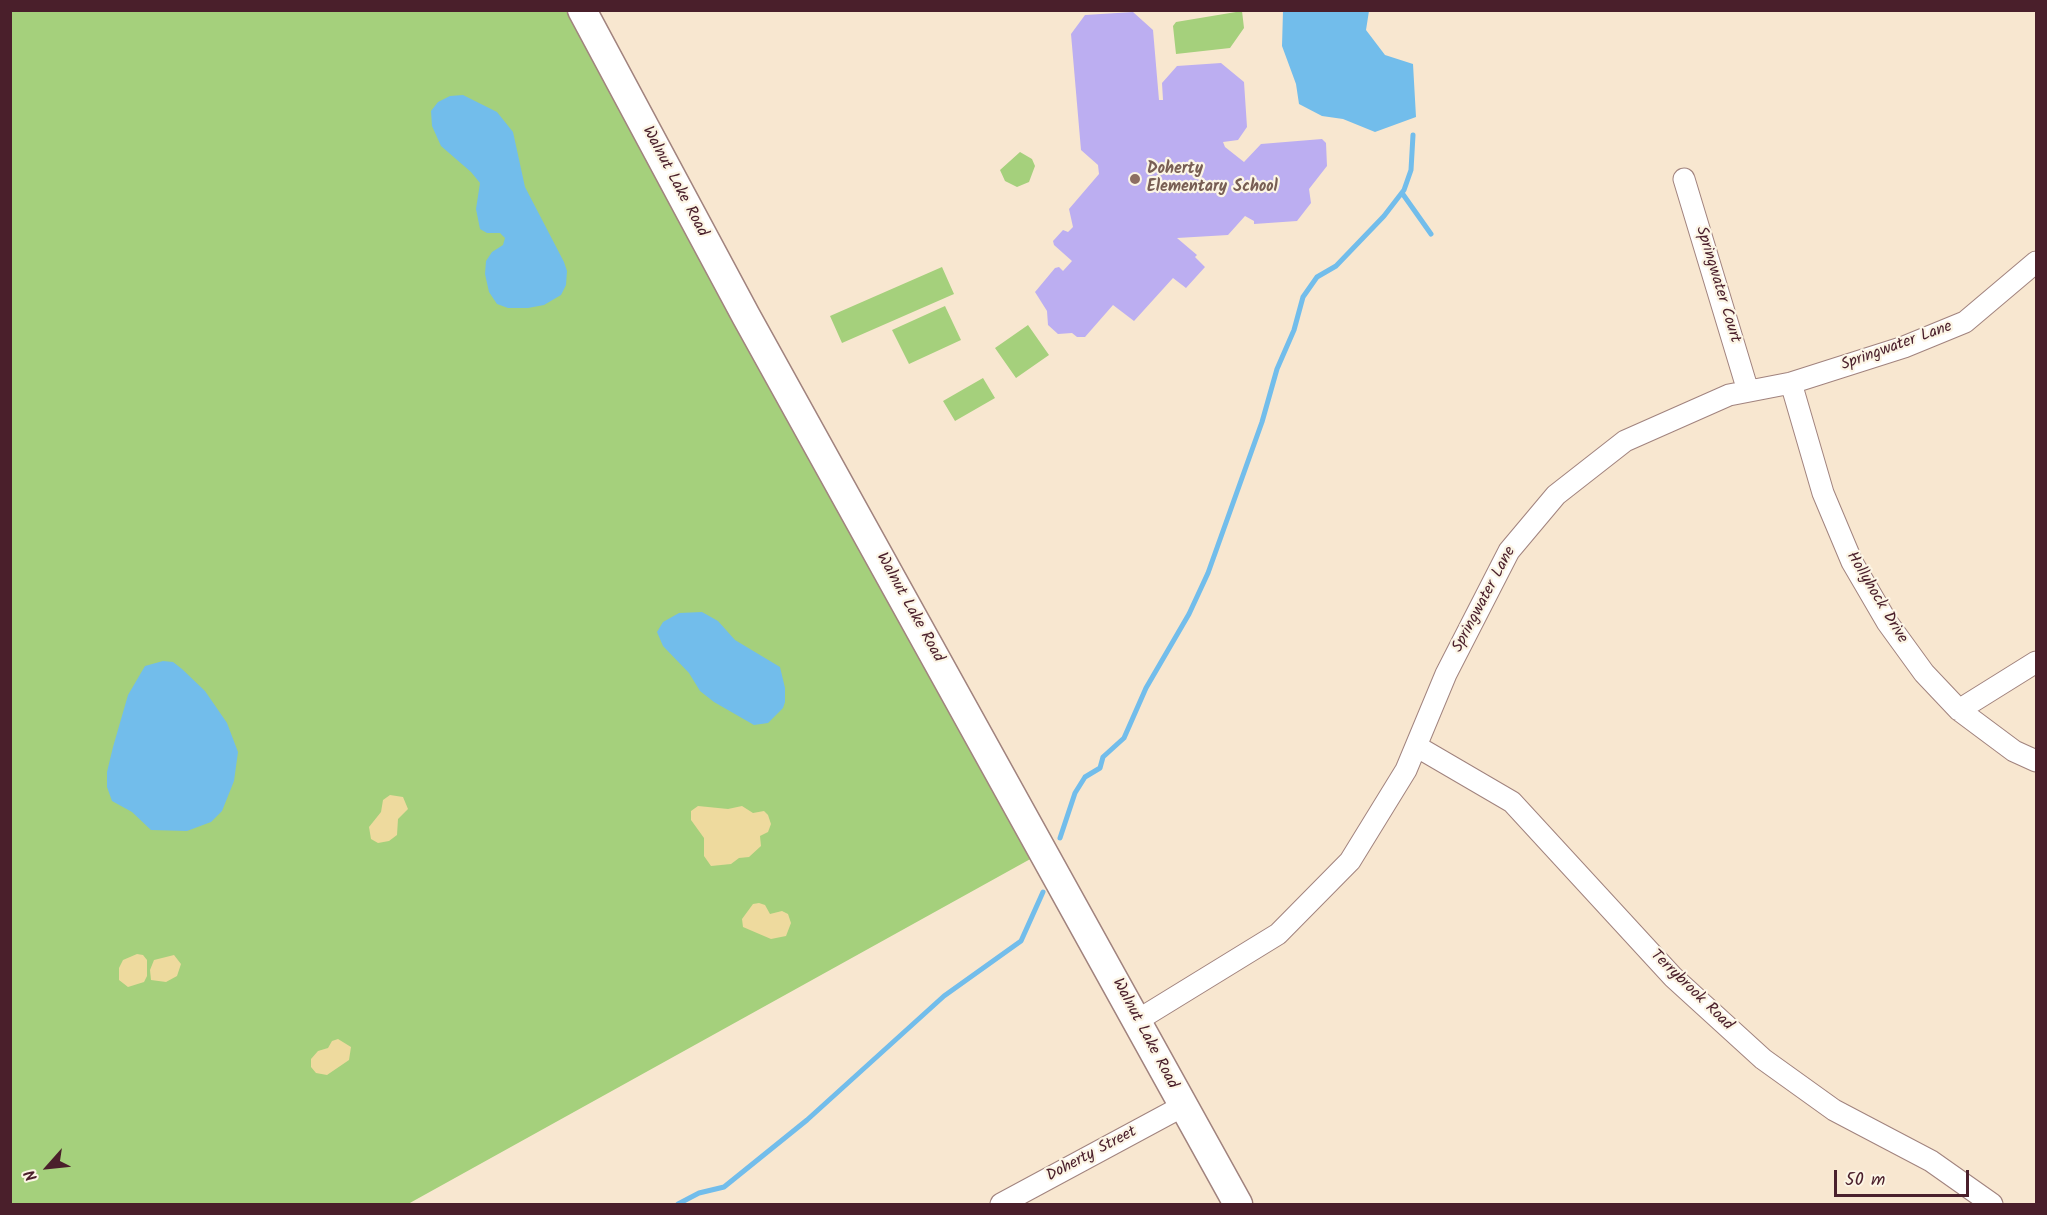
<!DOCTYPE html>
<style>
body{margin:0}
#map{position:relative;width:2047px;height:1215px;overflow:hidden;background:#f8e7d0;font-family:Kalam,sans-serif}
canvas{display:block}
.frame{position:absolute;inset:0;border:12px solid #4a1f2b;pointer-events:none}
.north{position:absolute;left:18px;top:1137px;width:60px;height:60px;-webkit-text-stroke:4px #fcf5e5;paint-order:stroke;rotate:243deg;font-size:16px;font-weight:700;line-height:24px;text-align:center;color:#4a1f2b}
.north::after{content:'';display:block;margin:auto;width:21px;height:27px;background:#4a1f2b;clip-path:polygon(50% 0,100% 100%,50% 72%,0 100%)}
.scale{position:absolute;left:1834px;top:1170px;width:135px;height:27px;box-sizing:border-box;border:3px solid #4a1f2b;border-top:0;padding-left:8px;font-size:18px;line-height:21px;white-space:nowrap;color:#4a1f2b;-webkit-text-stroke:4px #fcf5e5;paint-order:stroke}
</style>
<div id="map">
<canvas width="2047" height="1215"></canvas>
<div class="frame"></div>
<div class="north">N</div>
<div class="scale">50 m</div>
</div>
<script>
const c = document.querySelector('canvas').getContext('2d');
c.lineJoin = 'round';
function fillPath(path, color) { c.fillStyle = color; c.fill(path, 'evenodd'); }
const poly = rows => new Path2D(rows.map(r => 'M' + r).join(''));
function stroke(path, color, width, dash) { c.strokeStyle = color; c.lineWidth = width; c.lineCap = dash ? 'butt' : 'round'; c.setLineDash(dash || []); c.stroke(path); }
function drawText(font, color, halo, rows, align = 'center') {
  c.font = font + ' Kalam,sans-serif'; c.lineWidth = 4.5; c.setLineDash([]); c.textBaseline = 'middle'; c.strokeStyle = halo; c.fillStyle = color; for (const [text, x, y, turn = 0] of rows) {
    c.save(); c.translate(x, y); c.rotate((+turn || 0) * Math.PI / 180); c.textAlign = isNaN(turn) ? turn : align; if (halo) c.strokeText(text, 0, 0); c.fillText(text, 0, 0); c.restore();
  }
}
fillPath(poly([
 [10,11,578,11,1043,852,408,1204,11,1204],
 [1242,11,1244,28,1230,48,1176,54,1173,26,1176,22],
 [1020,152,1032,159,1035,166,1029,182,1017,187,1005,181,1000,170],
 [942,267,954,294,842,343,830,316],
 [945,306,961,340,909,364,892,330],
 [1028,325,1049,355,1016,378,995,348],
 [983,378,995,398,955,421,943,401]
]), '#a5d07c');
fillPath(poly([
 [390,795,403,797,408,809,398,819,397,835,389,841,378,843,371,839,369,827,381,812,383,800],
 [698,806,728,809,742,806,753,813,764,811,768,815,771,824,768,832,760,836,761,846,749,857,739,858,731,864,711,866,704,856,704,838,691,820,691,811],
 [759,903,765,905,770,914,782,911,788,914,791,923,786,936,771,939,743,927,742,919,753,904],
 [137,954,143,955,147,960,147,976,144,982,128,987,119,980,119,968,123,960],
 [174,955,181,964,177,976,166,982,151,980,150,970,154,960],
 [338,1039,351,1047,349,1060,327,1075,316,1073,311,1067,311,1059,318,1051,328,1048,332,1041]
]), '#eeda9e');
fillPath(poly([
 [1283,11,1369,11,1366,30,1385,55,1413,64,1416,117,1375,132,1343,119,1322,116,1299,104,1296,84,1282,46],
 [463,95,497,112,513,132,525,187,564,262,567,271,566,285,561,295,544,305,528,308,508,308,497,304,489,292,485,274,486,261,492,252,503,245,505,238,500,233,487,233,480,229,476,209,480,183,471,172,441,146,432,126,431,111,438,102,450,96],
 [702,612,718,621,735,640,780,667,785,688,785,702,783,708,768,723,754,725,714,702,700,691,689,673,663,646,657,632,663,622,679,613],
 [163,661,173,662,182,669,205,691,227,723,238,752,234,781,222,811,211,822,187,831,151,830,132,812,112,801,107,787,107,772,113,747,128,695,145,666]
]), '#72bdeb');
stroke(poly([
 [1402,193,1431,234],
 [1060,838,1075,793,1085,777,1100,768,1103,757,1124,738,1146,688,1189,614,1208,573,1262,422,1277,369,1294,330,1303,297,1317,277,1336,266,1384,216,1404,190,1411,170,1413,135],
 [678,1204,699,1193,724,1187,807,1120,944,996,1021,941,1043,892]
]), '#72bdeb', 5);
fillPath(poly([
 [1133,12,1153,30,1159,100,1163,100,1162,83,1177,66,1221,63,1244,82,1247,127,1238,140,1223,142,1225,147,1244,162,1261,144,1322,139,1326,143,1327,166,1309,189,1311,203,1297,221,1254,224,1254,221,1245,216,1228,235,1177,238,1197,255,1195,257,1205,267,1186,288,1173,278,1134,321,1113,305,1085,337,1077,337,1072,333,1058,334,1048,325,1047,311,1035,292,1055,268,1059,267,1063,271,1072,261,1054,245,1053,241,1063,230,1068,232,1073,227,1069,209,1099,174,1098,165,1081,150,1071,34,1085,15]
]), '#bcaef1');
const street = poly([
 [1684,179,1748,391],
 [1791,383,1823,493,1852,562,1887,622,1924,673,1959,710,2014,751,2036,761],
 [1959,710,2036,662],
 [1416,746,1512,802,1673,977,1763,1059,1834,1110,1931,1161,1992,1204],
 [1138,1020,1278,934,1350,861,1406,770,1446,674,1509,551,1556,495,1625,441,1729,395,1791,383,1904,347,1965,322,2036,262],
 [1001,1204,1183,1106]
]);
const secondary = poly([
 [582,10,746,316,1238,1204]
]);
stroke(street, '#a1837e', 23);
stroke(secondary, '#a1837e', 31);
stroke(street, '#fff', 21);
stroke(secondary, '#fff', 28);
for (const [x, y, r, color] of [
 [1135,179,6,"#8d6e63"]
]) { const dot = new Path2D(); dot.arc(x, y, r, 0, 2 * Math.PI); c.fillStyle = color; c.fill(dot); stroke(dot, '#fcf5e5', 2); }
drawText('bold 16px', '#785e54', '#fcf5e5', [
 ["Doherty",1147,170],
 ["Elementary School",1147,188]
], 'left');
drawText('16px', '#4a1f2b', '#fcf5e5', [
 ["Walnut Lake Road",674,182,62],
 ["Springwater Court",1717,285,73],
 ["Springwater Lane",1897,347,-20],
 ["Hollyhock Drive",1876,598,59],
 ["Springwater Lane",1485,600,-62],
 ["Walnut Lake Road",909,608,61],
 ["Terrybrook Road",1691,991,44],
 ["Walnut Lake Road",1144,1034,62],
 ["Doherty Street",1092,1155,-28]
]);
</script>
